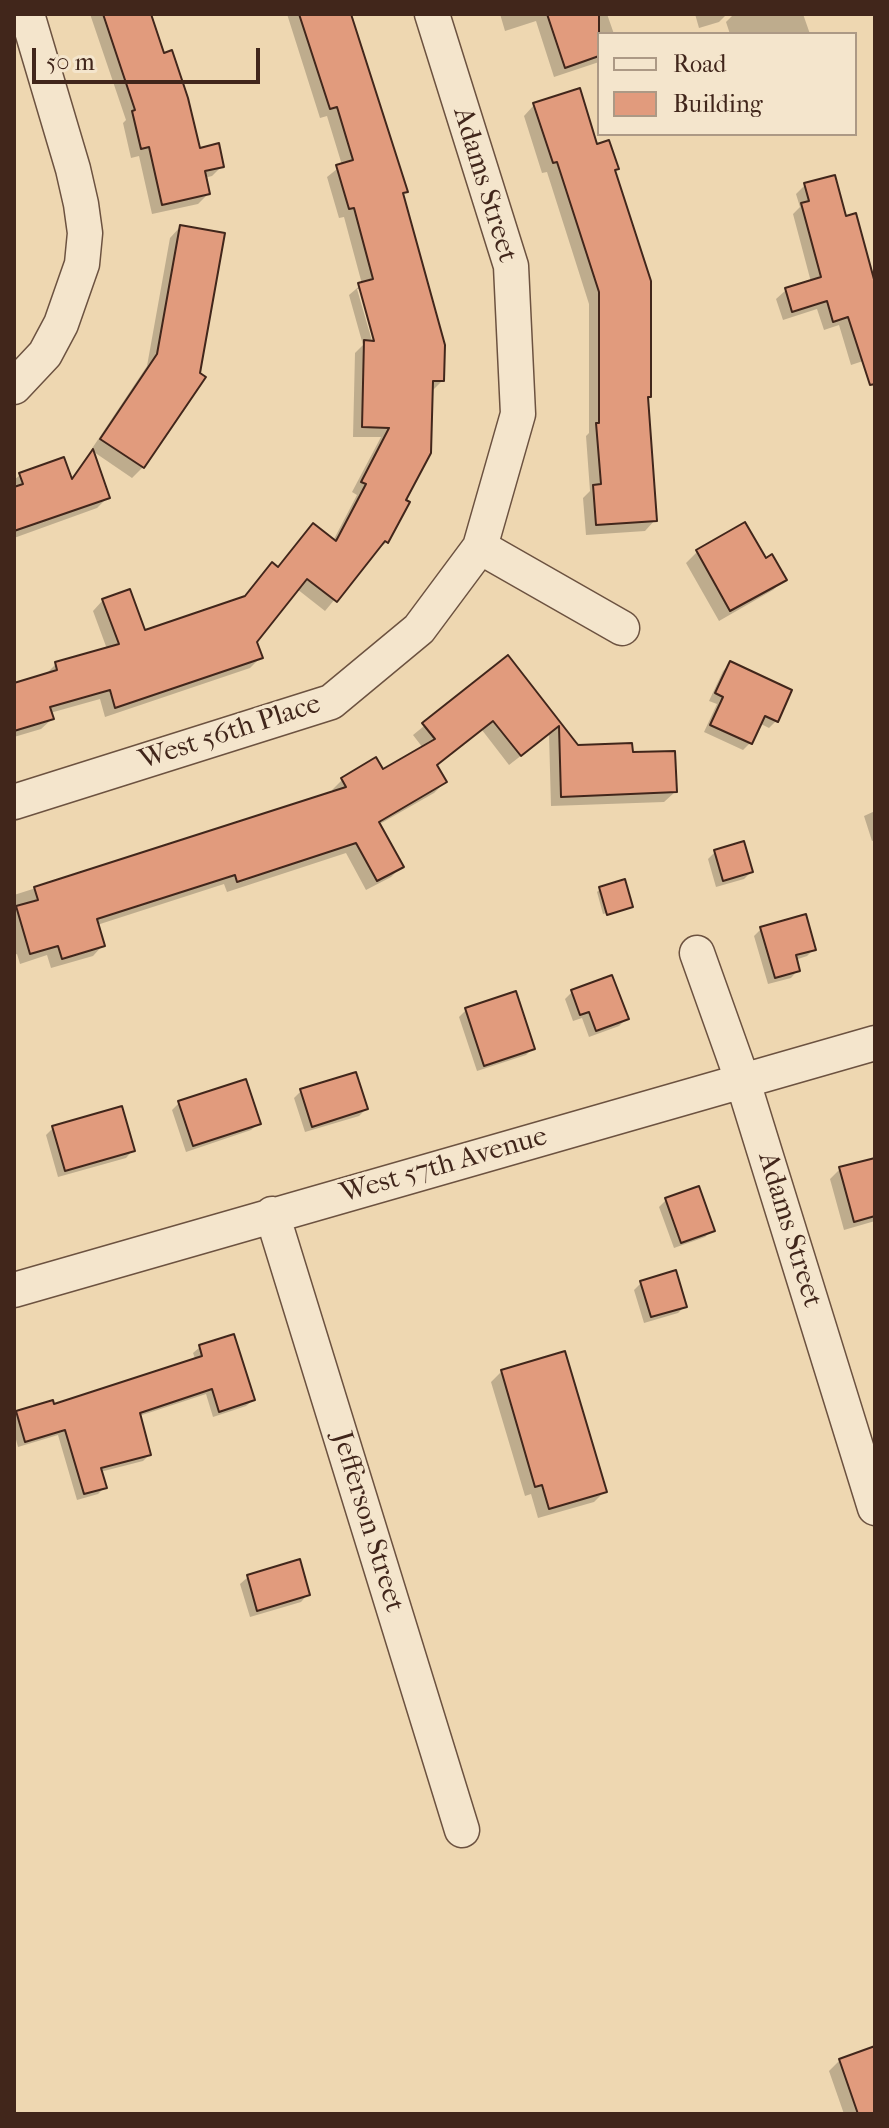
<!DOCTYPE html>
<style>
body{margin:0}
#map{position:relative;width:889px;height:2128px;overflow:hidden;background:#eed7b1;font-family:"IM FELL French Canon",serif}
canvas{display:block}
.frame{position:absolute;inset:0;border:16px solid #41261b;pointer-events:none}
.legend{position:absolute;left:597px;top:32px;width:260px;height:104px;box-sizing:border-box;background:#f4e5cc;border:2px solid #ac9985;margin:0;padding:10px 14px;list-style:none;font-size:24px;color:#41261b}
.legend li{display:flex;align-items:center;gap:16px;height:40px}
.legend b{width:40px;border:2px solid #ac9985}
.scale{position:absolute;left:32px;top:48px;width:228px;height:36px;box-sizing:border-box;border:4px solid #41261b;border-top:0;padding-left:10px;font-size:24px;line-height:28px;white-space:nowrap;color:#41261b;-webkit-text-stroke:6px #f4e5cc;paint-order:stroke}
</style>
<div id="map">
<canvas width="889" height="2128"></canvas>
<div class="frame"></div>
<ul class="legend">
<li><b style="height:10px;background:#f4e5cc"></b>Road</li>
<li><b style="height:22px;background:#e19b7d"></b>Building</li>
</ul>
<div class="scale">50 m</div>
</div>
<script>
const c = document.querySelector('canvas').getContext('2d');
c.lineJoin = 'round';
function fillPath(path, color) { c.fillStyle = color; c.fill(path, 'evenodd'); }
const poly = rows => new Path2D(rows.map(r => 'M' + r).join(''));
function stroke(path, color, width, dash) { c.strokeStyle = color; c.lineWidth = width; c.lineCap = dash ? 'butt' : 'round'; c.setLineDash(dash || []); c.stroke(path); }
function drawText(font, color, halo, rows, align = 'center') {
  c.font = font + ' "IM FELL French Canon",serif'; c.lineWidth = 7; c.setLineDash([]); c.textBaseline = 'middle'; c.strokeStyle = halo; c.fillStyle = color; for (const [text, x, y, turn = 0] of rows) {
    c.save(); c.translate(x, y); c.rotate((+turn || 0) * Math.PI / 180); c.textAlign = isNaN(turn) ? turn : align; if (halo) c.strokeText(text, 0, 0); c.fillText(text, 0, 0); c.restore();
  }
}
fillPath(poly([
 [90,14,149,14,198,150,222,166,212,176,204,178,208,194,198,204,152,214,139,156,131,158,123,123,126,120],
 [287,14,349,14,406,191,401,196,442,381,432,391,404,501,387,542,375,551,325,611,297,589,255,642,260,658,250,668,105,717,100,699,50,713,52,719,41,729,14,737,14,685,46,674,56,664,107,649,93,611,103,600,144,633,243,599,277,568,333,541,357,495,352,492,381,437,353,437,355,353,363,345,349,295,362,284,344,217,339,218,327,177,342,165,327,116,320,118],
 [357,289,362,289,379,350,375,351],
 [500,14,607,14,614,34,599,34,599,62,554,77,536,21,505,31],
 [695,14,727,14,719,22,699,28],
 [734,14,803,14,810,34,730,34,726,22],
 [534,105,596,147,614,171,649,396,646,399,655,520,645,531,586,535,583,498,590,491,586,436,589,433,589,304,547,172,542,173,524,116],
 [805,185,845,218,872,280,875,279,875,357,851,365,839,325,824,330,817,309,783,320,776,299,786,290,811,282,793,214,800,207,796,194],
 [180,227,143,467,132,478,91,450,147,366,170,238],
 [92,452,108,497,97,508,14,538,14,480,20,475,70,480],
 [744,525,765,561,784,580,773,590,719,621,686,563,697,552],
 [508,658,577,747,631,754,675,792,664,802,551,806,549,734,509,765,482,730,435,766,445,782,434,793,378,825,401,867,391,877,366,890,346,853,227,892,224,884,97,925,103,945,93,956,51,968,47,955,20,964,17,954,14,955,14,895,334,793,332,790,342,780,382,772,423,748,413,735],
 [730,664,776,721,769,728,759,723,750,743,743,750,704,732,717,704,709,701,723,671],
 [875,811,875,840,872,841,864,816],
 [715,852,751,872,744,879,716,887,708,859],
 [600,889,630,906,603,914,597,892],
 [761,929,814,949,807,956,795,960,798,970,791,978,768,984,754,936],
 [572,992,626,1019,619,1026,589,1037,582,1018,573,1021,565,999],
 [466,1010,533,1048,526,1055,477,1071,459,1017],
 [301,1091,366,1109,359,1116,305,1132,294,1098],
 [179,1103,259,1123,251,1130,186,1152,172,1110],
 [53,1128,133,1150,126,1158,58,1177,46,1135],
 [875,1160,875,1221,844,1230,830,1179,840,1169],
 [666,1200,712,1230,705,1237,674,1248,659,1207],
 [641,1283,685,1306,678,1313,644,1323,634,1290],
 [200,1347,253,1400,246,1406,213,1417,206,1394,139,1416,149,1455,143,1461,100,1472,105,1487,98,1494,77,1500,58,1435,18,1447,14,1432,14,1415,17,1413,53,1407,196,1361,193,1353],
 [502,1371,605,1491,594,1502,538,1518,531,1494,525,1496,491,1382],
 [248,1577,308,1594,301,1602,250,1617,240,1584],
 [875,2048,875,2114,844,2114,829,2071,840,2060]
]), '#0003');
const building = poly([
 [103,14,151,14,164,53,172,50,188,98,200,148,219,143,224,167,205,171,210,194,162,205,149,147,141,149,132,111,135,110,103,14],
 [299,14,351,14,408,192,403,193,445,345,444,381,433,381,431,453,406,500,410,502,388,543,385,541,337,602,307,579,257,642,263,658,115,708,110,690,50,707,54,719,14,731,14,683,57,670,55,662,119,644,102,599,130,589,145,630,245,596,272,562,278,567,313,523,336,541,366,484,361,482,389,428,362,427,364,340,374,341,358,283,373,279,354,208,349,209,336,165,353,160,337,107,330,109,299,14],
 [547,14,599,14,599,56,565,68,547,14],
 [580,88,597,144,609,140,619,169,615,170,651,281,651,397,648,397,657,521,596,525,593,485,601,484,596,423,599,423,599,292,557,162,553,163,533,103,580,88],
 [835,175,846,216,856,213,875,283,875,384,870,385,848,317,833,322,827,301,792,312,785,288,821,277,801,203,809,201,804,183,835,175],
 [180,225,225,233,200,373,206,377,144,468,100,439,157,354,180,225],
 [93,449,110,498,14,531,14,487,23,484,19,473,64,457,72,479,93,449],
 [745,522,766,558,772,554,787,580,730,611,696,550,745,522],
 [508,655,578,745,632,743,633,752,675,751,677,792,561,797,559,726,521,756,493,721,437,765,447,782,379,822,404,867,377,881,356,843,237,882,235,875,97,919,105,946,62,959,58,946,30,954,16,906,38,900,34,887,346,787,341,778,376,757,383,769,435,739,422,723,508,655],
 [730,661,792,690,778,722,765,716,752,744,710,725,723,697,715,693,730,661],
 [744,841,753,872,723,881,714,850,744,841],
 [625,879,633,907,607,915,599,887,625,879],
 [806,914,816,950,796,955,800,971,775,978,760,927,806,914],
 [612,975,629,1019,596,1031,589,1012,580,1015,571,990,612,975],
 [516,991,535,1049,484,1066,465,1008,516,991],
 [356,1072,368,1109,312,1127,300,1089,356,1072],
 [246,1079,261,1124,193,1146,178,1101,246,1079],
 [122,1106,135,1151,65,1171,52,1126,122,1106],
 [875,1158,875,1216,854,1222,839,1167,875,1158],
 [699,1186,715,1231,681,1243,665,1198,699,1186],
 [676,1270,687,1307,651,1317,640,1281,676,1270],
 [234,1334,255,1400,219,1412,212,1389,140,1413,151,1455,101,1468,107,1488,84,1494,65,1430,25,1442,16,1411,53,1400,54,1404,202,1356,199,1345,234,1334],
 [565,1351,607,1492,549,1509,542,1485,535,1487,501,1370,565,1351],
 [300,1559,310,1595,257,1611,247,1575,300,1559],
 [875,2046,875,2114,858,2114,839,2059,875,2046]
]);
fillPath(building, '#e19b7d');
stroke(building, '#41261b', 2);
const minor = poly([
 [14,387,45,354,61,324,82,264,85,233,81,204,73,169,27,14],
 [480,547,622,628],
 [14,802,331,702,419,629,480,547,518,414,511,266,432,14],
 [697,953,743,1082,875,1508],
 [272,1214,462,1830],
 [14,1290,875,1043]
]);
stroke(minor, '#6c5240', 37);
stroke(minor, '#f4e5cc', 34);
drawText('28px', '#41261b', '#f4e5cc', [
 ["Adams Street",484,185,73],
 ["West 56th Place",230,733,-18],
 ["West 57th Avenue",444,1166,-16],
 ["Adams Street",789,1230,73],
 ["Jefferson Street",367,1522,73]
]);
</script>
